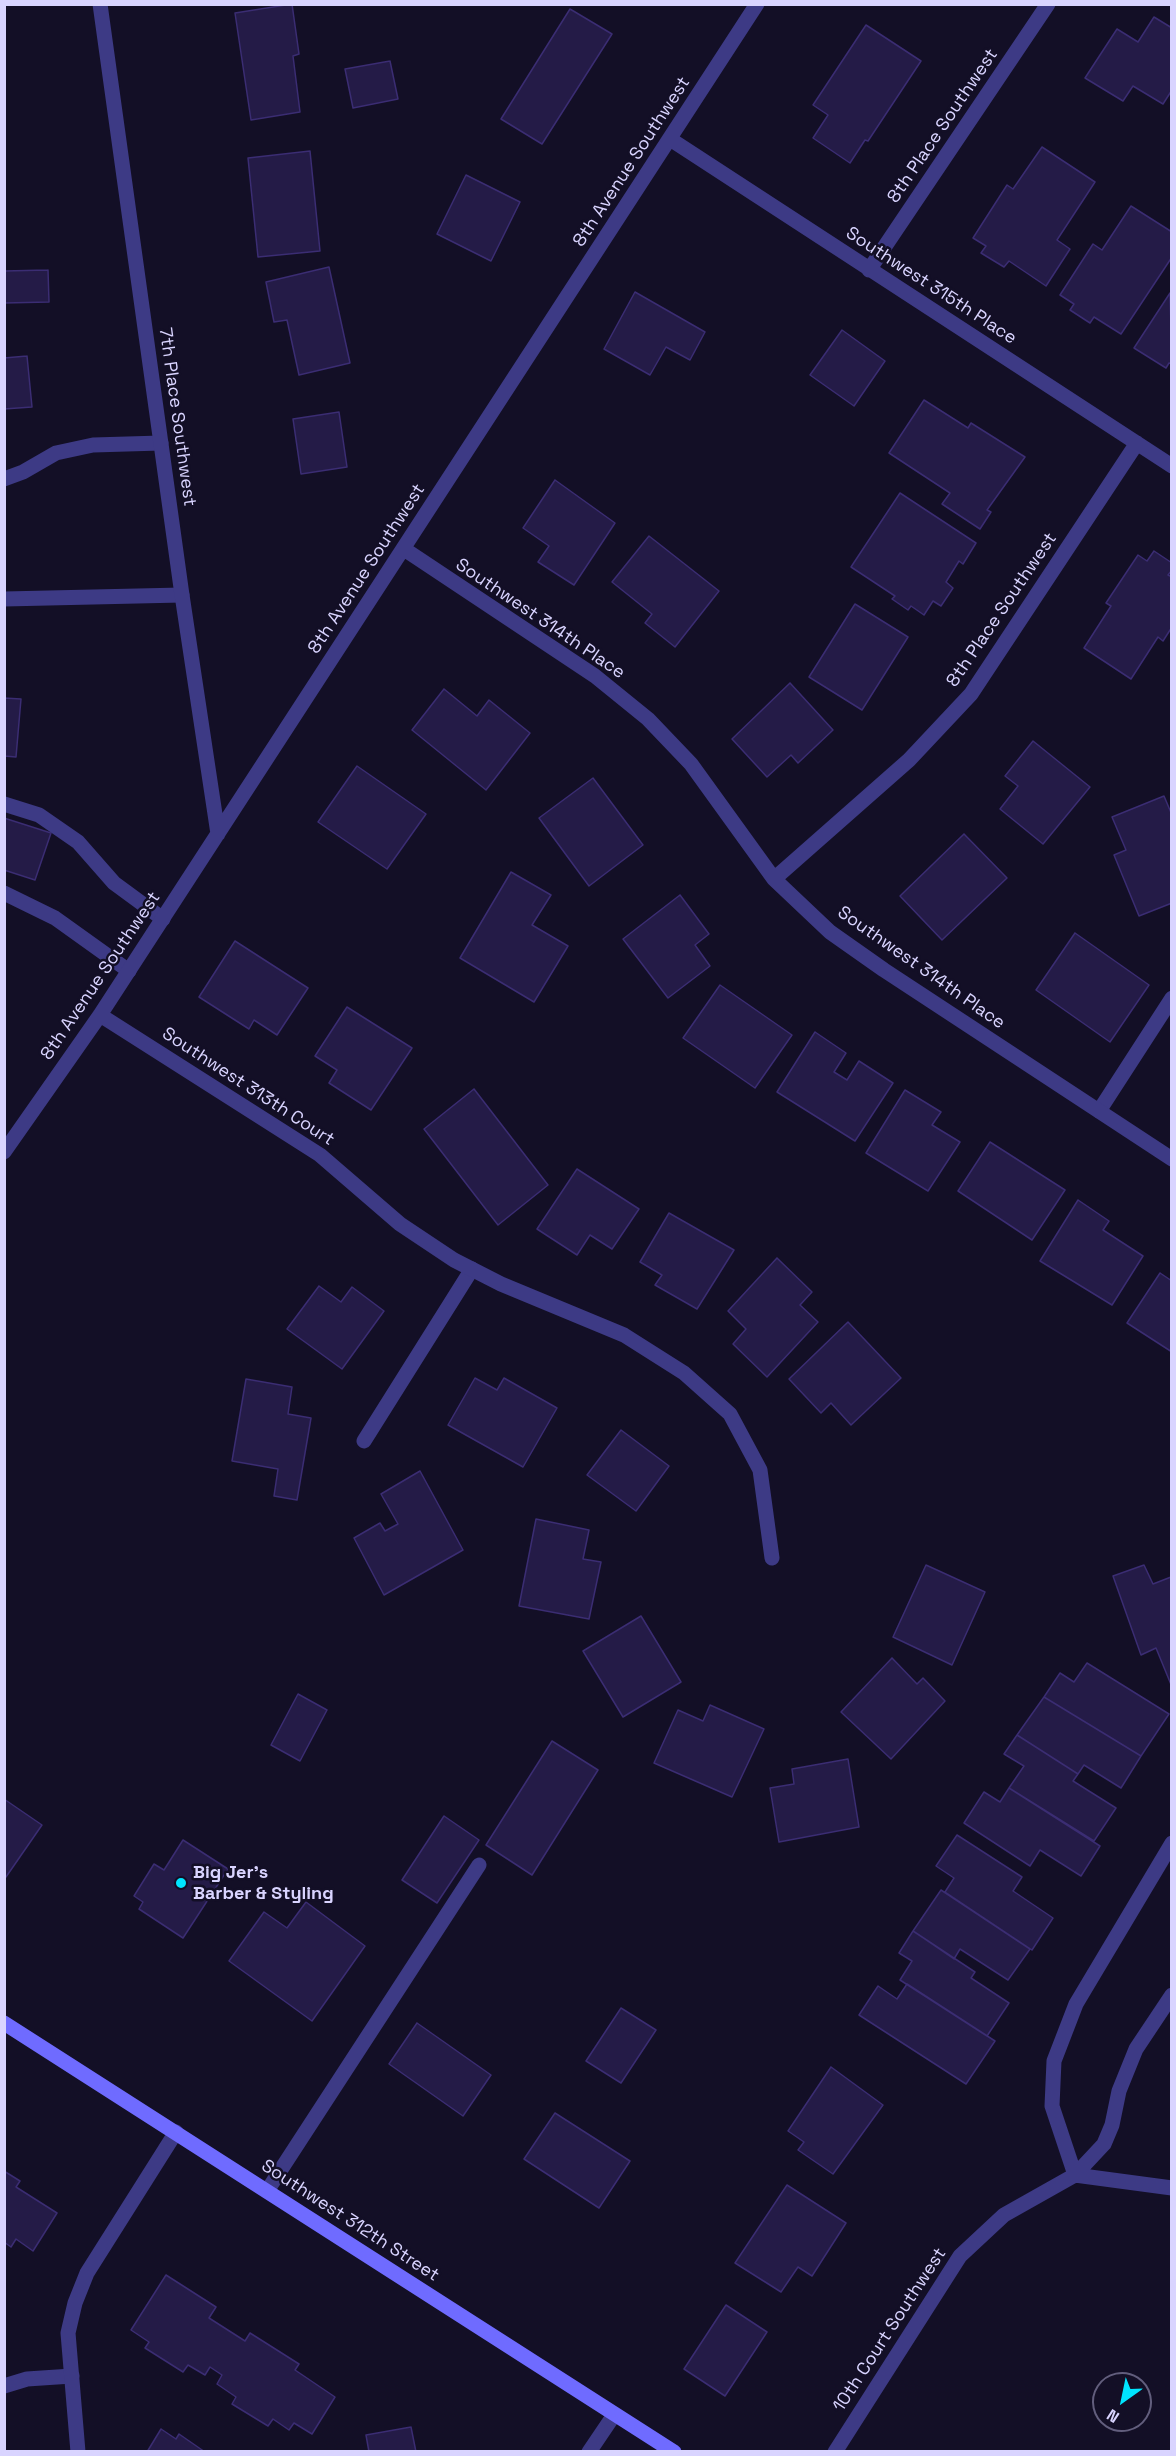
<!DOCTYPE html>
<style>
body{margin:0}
#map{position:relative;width:1176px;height:2456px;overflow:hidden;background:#130f26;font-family:"Space Grotesk",sans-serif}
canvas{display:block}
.frame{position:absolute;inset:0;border:6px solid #d9d4ff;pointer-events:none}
.north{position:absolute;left:1092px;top:2372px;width:60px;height:60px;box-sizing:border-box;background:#130f26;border:2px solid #625e7d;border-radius:50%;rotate:213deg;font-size:16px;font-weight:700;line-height:24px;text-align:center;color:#d9d4ff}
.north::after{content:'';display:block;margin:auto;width:21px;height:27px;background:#00e5ff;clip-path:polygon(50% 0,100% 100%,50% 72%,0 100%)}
</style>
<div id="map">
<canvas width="1176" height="2456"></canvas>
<div class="frame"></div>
<div class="north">N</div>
</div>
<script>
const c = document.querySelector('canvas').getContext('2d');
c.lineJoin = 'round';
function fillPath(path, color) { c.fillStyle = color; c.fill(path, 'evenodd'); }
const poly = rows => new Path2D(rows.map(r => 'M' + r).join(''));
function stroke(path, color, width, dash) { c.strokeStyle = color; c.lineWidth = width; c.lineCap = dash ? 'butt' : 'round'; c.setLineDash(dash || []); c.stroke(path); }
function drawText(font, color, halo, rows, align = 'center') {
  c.font = font + ' "Space Grotesk",sans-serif'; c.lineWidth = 5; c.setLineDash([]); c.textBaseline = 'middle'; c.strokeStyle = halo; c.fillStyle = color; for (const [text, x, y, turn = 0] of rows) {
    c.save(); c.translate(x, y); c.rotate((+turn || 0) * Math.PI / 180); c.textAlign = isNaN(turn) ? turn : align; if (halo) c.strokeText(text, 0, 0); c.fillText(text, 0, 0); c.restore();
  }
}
const building = poly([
 [292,4,299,54,293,56,300,112,251,120,235,13,292,4],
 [570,9,612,34,542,144,501,119,570,9],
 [1154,17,1172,28,1172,90,1163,104,1133,86,1123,101,1085,78,1117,29,1138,42,1154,17],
 [866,25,921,61,868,141,865,140,850,163,813,138,828,115,813,105,866,25],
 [390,61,398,99,353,108,345,69,390,61],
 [1042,147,1095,182,1057,240,1070,249,1046,286,1009,261,1004,267,981,253,986,246,973,238,1007,185,1013,189,1042,147],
 [310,151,320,251,258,257,248,158,310,151],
 [466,175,520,202,491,261,437,234,466,175],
 [1131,206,1172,232,1172,257,1121,334,1094,317,1090,323,1070,310,1074,304,1060,295,1093,244,1102,250,1131,206],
 [329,267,350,363,299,375,287,320,274,322,266,282,329,267],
 [48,270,49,302,4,303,4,271,48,270],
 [635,292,705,332,690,360,666,347,650,375,604,349,635,292],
 [1170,293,1172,364,1169,363,1166,368,1134,348,1170,293],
 [842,330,885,361,854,406,810,375,842,330],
 [27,356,32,407,4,409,4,358,27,356],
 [924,400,968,428,971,423,1025,457,987,510,991,512,980,529,942,504,950,493,889,453,924,400],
 [339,412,347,467,301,474,293,419,339,412],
 [555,480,615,523,574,585,538,562,549,546,523,528,555,480],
 [900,493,976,543,963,564,959,561,946,582,953,588,941,606,933,601,924,615,911,606,908,610,892,599,895,596,851,567,900,493],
 [649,536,719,591,675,647,645,623,652,614,612,582,649,536],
 [1154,551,1172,563,1172,570,1168,575,1172,577,1172,627,1163,641,1158,637,1131,679,1084,648,1111,606,1106,603,1138,555,1147,561,1154,551],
 [855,604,908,637,862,710,809,677,855,604],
 [790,683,833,730,798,763,791,755,767,777,732,739,790,683],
 [444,689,477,716,489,700,530,733,486,790,412,730,444,689],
 [4,698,21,699,16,757,4,756,4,698],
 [1033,741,1090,787,1043,844,1000,809,1018,786,1005,776,1033,741],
 [357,766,426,814,387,869,318,822,357,766],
 [593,778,643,845,589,886,539,818,593,778],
 [1164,796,1172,815,1172,903,1139,916,1114,855,1126,850,1112,817,1164,796],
 [4,818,51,833,35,880,4,870,4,818],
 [964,834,1007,878,942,940,900,896,964,834],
 [511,872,551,895,532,925,568,946,534,1002,460,958,511,872],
 [680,895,709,934,695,945,710,966,668,998,623,939,680,895],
 [1075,933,1149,985,1110,1042,1036,990,1075,933],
 [235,941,308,988,277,1035,254,1020,249,1029,199,997,235,941],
 [720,985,792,1035,755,1088,683,1038,720,985],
 [347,1007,412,1048,371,1110,329,1083,337,1070,315,1056,347,1007],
 [815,1032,846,1053,834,1072,847,1080,859,1061,893,1083,855,1141,777,1092,815,1032],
 [474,1089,548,1185,498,1225,424,1129,474,1089],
 [905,1090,941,1112,932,1125,960,1142,928,1191,866,1153,905,1090],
 [990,1142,1065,1190,1032,1240,958,1191,990,1142],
 [577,1169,639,1209,612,1249,590,1235,577,1255,537,1229,577,1169],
 [1078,1200,1109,1221,1103,1230,1143,1256,1112,1305,1040,1261,1078,1200],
 [669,1213,734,1250,697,1309,655,1285,662,1275,640,1262,669,1213],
 [777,1258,812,1292,800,1305,818,1322,767,1377,733,1344,746,1329,728,1311,777,1258],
 [1160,1273,1172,1281,1172,1352,1127,1323,1160,1273],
 [319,1286,341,1302,352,1287,384,1311,342,1369,287,1329,319,1286],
 [848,1322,901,1378,851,1425,831,1403,821,1413,789,1379,848,1322],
 [475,1378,497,1390,504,1378,557,1408,523,1467,448,1425,475,1378],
 [246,1379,292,1387,288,1414,311,1418,297,1500,274,1496,278,1469,232,1461,246,1379],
 [621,1430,669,1466,636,1511,587,1475,621,1430],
 [420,1471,463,1550,384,1595,354,1538,380,1523,385,1531,398,1524,381,1494,420,1471],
 [536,1519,589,1530,583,1559,601,1562,589,1619,519,1606,536,1519],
 [926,1565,985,1592,952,1665,893,1637,926,1565],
 [1144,1565,1153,1584,1171,1577,1172,1579,1172,1687,1156,1648,1141,1655,1113,1576,1144,1565],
 [641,1616,681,1682,623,1717,583,1651,641,1616],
 [892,1658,917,1684,923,1678,945,1701,891,1759,841,1712,892,1658],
 [1087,1663,1169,1714,1141,1756,1044,1697,1060,1673,1074,1682,1087,1663],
 [298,1694,327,1710,300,1761,271,1745,298,1694],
 [1044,1697,1141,1756,1121,1788,1084,1765,1078,1774,1017,1735,1044,1697],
 [710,1705,764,1729,732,1797,654,1763,678,1710,703,1721,710,1705],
 [1017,1735,1078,1774,1073,1781,1116,1808,1094,1841,1009,1788,1024,1766,1004,1754,1017,1735],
 [552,1741,598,1770,532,1875,486,1845,552,1741],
 [848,1759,859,1827,779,1842,770,1788,794,1784,792,1769,848,1759],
 [1009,1788,1100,1846,1081,1876,1040,1850,1030,1866,964,1823,984,1792,1000,1802,1009,1788],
 [4,1799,42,1825,6,1877,4,1876,4,1799],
 [444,1816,479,1840,437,1903,402,1880,444,1816],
 [957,1835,1022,1877,1013,1891,1053,1918,1032,1950,945,1892,954,1878,936,1866,957,1835],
 [183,1840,228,1869,183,1938,139,1909,143,1902,134,1896,154,1864,164,1870,183,1840],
 [941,1890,1030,1949,1008,1980,960,1949,954,1959,913,1931,941,1890],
 [306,1902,365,1946,312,2021,229,1961,264,1912,287,1928,306,1902],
 [913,1931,975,1972,971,1978,1009,2003,987,2036,900,1980,912,1961,899,1953,913,1931],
 [907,1984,995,2041,966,2084,859,2015,878,1986,897,1999,907,1984],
 [621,2008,656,2030,621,2083,586,2061,621,2008],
 [417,2023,491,2075,463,2116,389,2064,417,2023],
 [831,2067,883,2105,833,2174,798,2150,804,2142,788,2131,831,2067],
 [555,2113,630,2161,599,2208,524,2159,555,2113],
 [4,2171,20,2181,16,2187,57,2213,33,2251,16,2239,11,2247,4,2242,4,2171],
 [787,2185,846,2223,812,2276,798,2267,781,2292,735,2263,787,2185],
 [166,2275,216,2307,209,2318,245,2341,250,2333,299,2364,295,2370,335,2397,312,2434,294,2423,289,2430,273,2419,268,2426,232,2404,236,2397,217,2384,222,2375,210,2367,205,2375,188,2365,183,2372,145,2348,149,2342,131,2330,166,2275],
 [726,2305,767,2332,725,2396,684,2369,726,2305],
 [411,2427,416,2452,369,2452,366,2435,411,2427],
 [161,2429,176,2439,179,2434,205,2452,147,2452,161,2429]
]);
fillPath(building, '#241b47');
stroke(building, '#3b2d73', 1.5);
stroke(poly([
 [4,479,23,472,56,453,93,445,161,443],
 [4,599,182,595],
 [4,804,39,815,78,842,114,883,163,919],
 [4,893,55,918,129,971],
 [1099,1111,1172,998],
 [364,1441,472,1269],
 [267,2191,479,1865],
 [4,2386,27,2379,72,2376]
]), '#3d3a85', 15);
stroke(poly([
 [100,4,182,595,218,834],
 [670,139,1172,466],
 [869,270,1048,4],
 [404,549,595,676,648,719,691,764,774,879,830,932,884,970,1172,1159],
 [774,879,909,760,971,694,1137,443],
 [100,1015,320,1155,400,1224,454,1260,501,1284,624,1335,684,1373,730,1414,760,1470,772,1558],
 [4,1152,100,1015,757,4],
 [1075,2175,1052,2106,1054,2061,1076,2004,1172,1843],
 [1075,2175,1172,2188],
 [78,2452,68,2333,75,2303,87,2273,176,2132],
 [589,2452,614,2415],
 [835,2452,960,2256,1004,2215,1075,2175,1104,2144,1112,2125,1119,2091,1136,2049,1172,1995]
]), '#3d3a85', 15);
stroke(poly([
 [4,2023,674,2452]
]), '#6f6bff', 15);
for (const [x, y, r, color] of [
 [181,1883,6,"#00e5ff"]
]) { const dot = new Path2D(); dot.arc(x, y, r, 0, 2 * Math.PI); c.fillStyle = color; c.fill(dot); stroke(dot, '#130f26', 2); }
drawText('18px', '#d9d4ff', '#130f26', [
 ["8th Place Southwest",943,126,-56],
 ["8th Avenue Southwest",632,162,-57],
 ["Southwest 315th Place",931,286,33],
 ["7th Place Southwest",177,417,82],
 ["8th Avenue Southwest",367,569,-57],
 ["8th Place Southwest",1002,610,-56],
 ["Southwest 314th Place",540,619,34],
 ["Southwest 314th Place",921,968,35],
 ["8th Avenue Southwest",101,976,-56],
 ["Southwest 313th Court",248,1087,33],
 ["Southwest 312th Street",350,2221,33],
 ["10th Court Southwest",890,2330,-57]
]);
drawText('bold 18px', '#d9d4ff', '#130f26', [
 ["Big Jer's",193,1873],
 ["Barber & Styling",193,1894]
], 'left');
</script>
